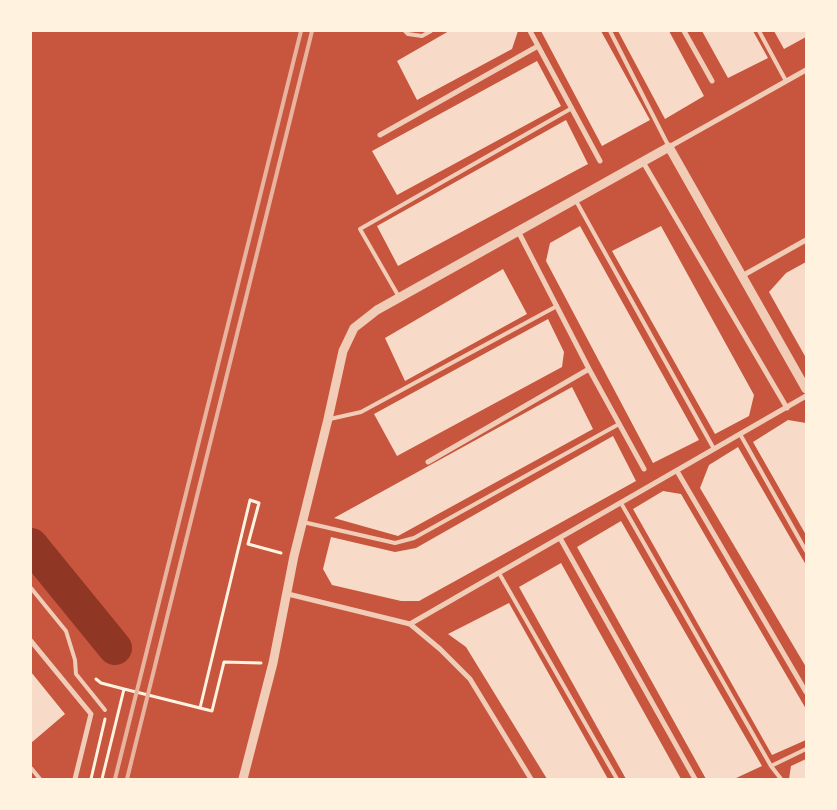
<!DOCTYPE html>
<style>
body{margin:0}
#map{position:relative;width:837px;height:810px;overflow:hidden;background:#c8553d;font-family:Helvetica,sans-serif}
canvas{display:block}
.frame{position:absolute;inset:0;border:32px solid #fff3e0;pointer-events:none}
</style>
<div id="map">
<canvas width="837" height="810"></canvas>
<div class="frame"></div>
</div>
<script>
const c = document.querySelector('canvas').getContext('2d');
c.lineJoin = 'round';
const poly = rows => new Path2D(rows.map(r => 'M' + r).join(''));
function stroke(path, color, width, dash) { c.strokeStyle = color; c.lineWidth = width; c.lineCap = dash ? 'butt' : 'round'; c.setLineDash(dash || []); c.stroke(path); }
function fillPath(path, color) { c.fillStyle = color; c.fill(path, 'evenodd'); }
stroke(poly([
 [31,545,115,648]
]), '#8f3625', 34);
fillPath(poly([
 [449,31,518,31,512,49,417,100,397,61],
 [541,31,601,31,650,120,602,146],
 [618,31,669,31,704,96,665,119],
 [702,31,753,31,768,58,728,78],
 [774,31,806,31,806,37,784,49],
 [537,61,561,106,397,195,372,151],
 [566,120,588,164,398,266,377,226],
 [580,226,699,440,653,463,546,261,550,243],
 [661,226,754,395,749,416,715,434,612,251],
 [806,262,806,358,769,292,786,273],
 [503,269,527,314,405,381,385,338],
 [548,319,564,352,562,367,397,456,374,414],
 [572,387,593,429,398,536,334,518],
 [788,420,806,423,806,535,753,442],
 [613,436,636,481,419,601,401,601,332,585,323,569,331,537,395,552,416,548],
 [738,447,806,565,806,667,700,488,709,465],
 [663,491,681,494,806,709,806,740,772,755,633,509],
 [621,521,762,766,734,779,706,779,577,547],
 [561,563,681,779,626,779,519,587],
 [509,603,608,779,547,779,466,647,448,634],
 [31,672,65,714,31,743],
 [806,759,806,779,789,779,791,766]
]), '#f7dbc8');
stroke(poly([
 [96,679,101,683,124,689],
 [200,708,212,711,224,662,261,663],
 [91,779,105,719],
 [102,779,124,689,200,708,250,500,259,503,248,544,281,553]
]), '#fff3e0', 3);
stroke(poly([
 [405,31,408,34,422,36,431,31],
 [610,31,669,147],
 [759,31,786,81],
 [575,199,714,449],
 [399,297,360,229,572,108],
 [330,419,361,412,557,306],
 [740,434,806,551],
 [621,503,771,766,781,779],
 [303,522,395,543,414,538,619,424],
 [499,573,617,779],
 [31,588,66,631,75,660,76,674,105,710],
 [771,766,806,749],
 [31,768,40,779]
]), '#f1ccb7', 4);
stroke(poly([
 [530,31,600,161],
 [684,31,712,81],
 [380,135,538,46],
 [669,147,806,70],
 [643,162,787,408],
 [518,231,589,369,644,469],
 [742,276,806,240],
 [428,462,589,369],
 [677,471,806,692],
 [560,538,695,779],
 [288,594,410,624,440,649,470,679,531,779],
 [410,624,806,396],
 [31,641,91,714,75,779]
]), '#f1ccb7', 5);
stroke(poly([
 [243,779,273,663,294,556,328,419,343,351,354,328,377,310,669,147,806,389]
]), '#f1ccb7', 9);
stroke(poly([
 [115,779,301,31],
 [127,779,312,31]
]), '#e9b49f', 4);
</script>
